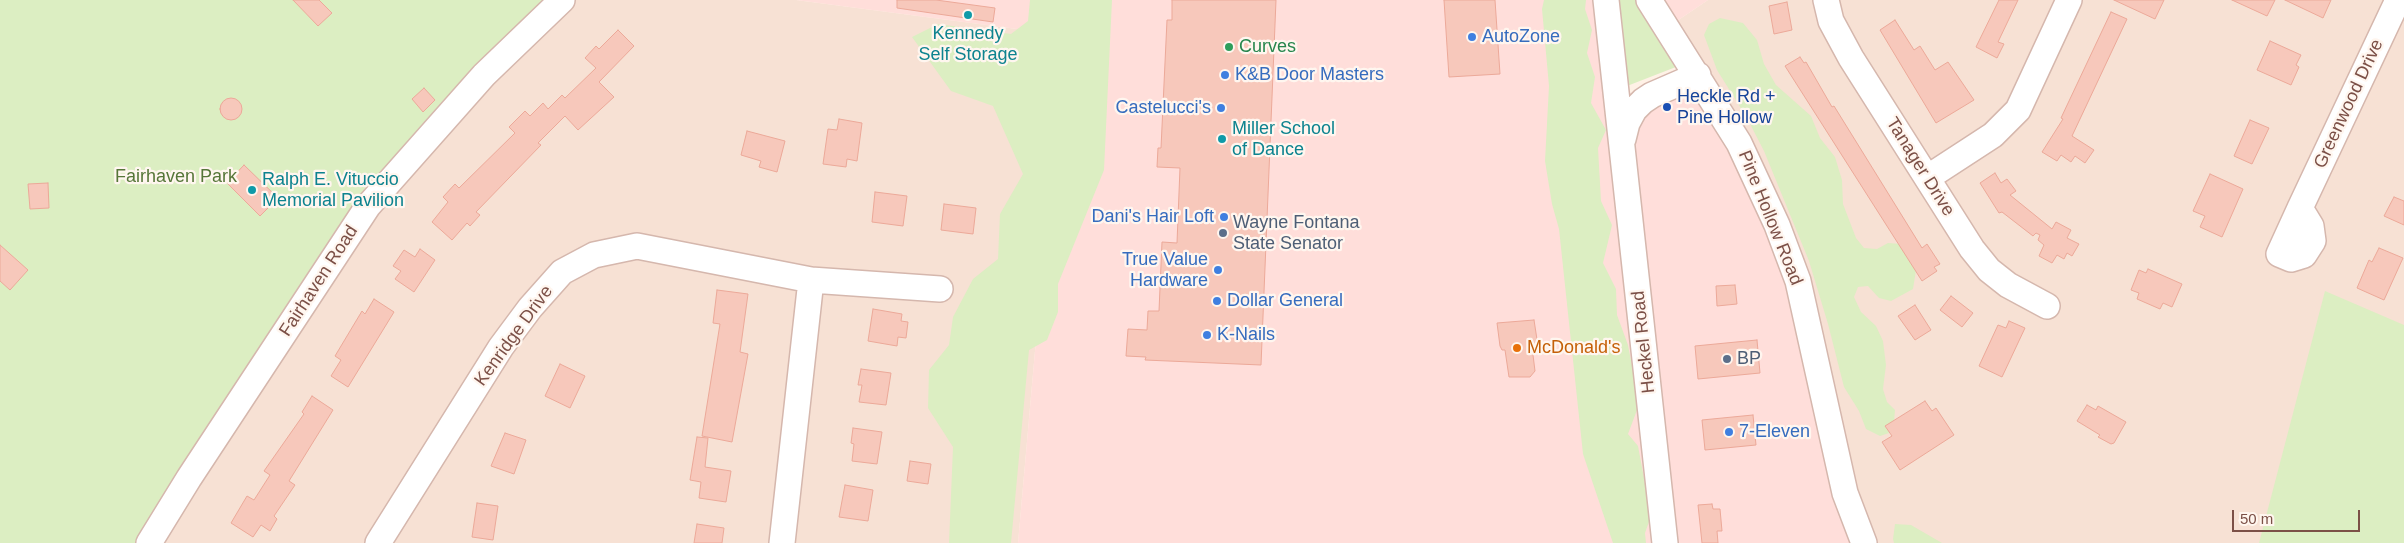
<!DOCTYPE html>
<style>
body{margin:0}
#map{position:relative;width:2404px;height:543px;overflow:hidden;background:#fff1e6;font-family:Helvetica,sans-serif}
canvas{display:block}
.scale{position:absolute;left:2232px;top:510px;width:128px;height:22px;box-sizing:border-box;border:2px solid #7c5047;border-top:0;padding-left:6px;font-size:15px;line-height:18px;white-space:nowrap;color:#7c5047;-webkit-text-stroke:4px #fff6ef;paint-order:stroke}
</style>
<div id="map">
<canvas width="2404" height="543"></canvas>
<div class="scale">50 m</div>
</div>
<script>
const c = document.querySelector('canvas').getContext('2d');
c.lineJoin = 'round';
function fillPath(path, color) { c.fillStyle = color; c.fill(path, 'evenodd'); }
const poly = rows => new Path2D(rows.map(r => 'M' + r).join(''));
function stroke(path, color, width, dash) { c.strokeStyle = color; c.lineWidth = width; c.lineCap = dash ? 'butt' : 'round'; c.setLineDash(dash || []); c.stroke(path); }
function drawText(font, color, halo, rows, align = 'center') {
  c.font = font + ' Helvetica,sans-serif'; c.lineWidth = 4.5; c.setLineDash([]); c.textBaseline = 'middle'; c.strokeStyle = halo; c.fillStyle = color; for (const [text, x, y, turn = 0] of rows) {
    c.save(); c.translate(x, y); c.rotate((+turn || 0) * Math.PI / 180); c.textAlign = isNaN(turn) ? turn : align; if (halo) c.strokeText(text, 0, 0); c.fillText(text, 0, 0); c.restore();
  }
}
fillPath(poly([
 [562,0,796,0,1063,35,1018,543,149,543,368,206],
 [1708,0,2404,0,2404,543,1864,543,1668,27]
]), '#f7e1d4');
fillPath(poly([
 [796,0,1606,0,1627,123,1698,75,1777,225,1864,543,1018,543,1063,35],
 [1649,0,1708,0,1668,27]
]), '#ffdeda');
fillPath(poly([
 [0,0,562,0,425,140,149,543,0,543],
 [1030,0,1112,0,1104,170,1058,284,1058,312,1047,340,1029,350,1011,543,949,543,953,447,928,408,929,370,949,345,953,317,973,279,998,259,1000,214,1023,174,993,106,951,91,912,37,938,24,1011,34,1028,21],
 [1544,0,1586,0,1585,9,1592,30,1587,53,1595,77,1591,103,1606,130,1598,148,1601,201,1612,225,1603,263,1616,289,1617,315,1628,345,1635,381,1637,410,1628,434,1638,446,1644,478,1650,519,1645,533,1646,543,1613,543,1583,454,1559,229,1552,204,1545,161,1549,86,1542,9],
 [1618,0,1635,0,1681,65,1627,86],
 [1720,18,1743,23,1757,40,1764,64,1776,85,1811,116,1820,138,1835,157,1842,180,1843,204,1856,238,1864,248,1877,249,1888,243,1901,244,1917,264,1913,289,1891,301,1879,298,1868,286,1858,287,1854,297,1861,312,1876,326,1883,341,1886,365,1883,389,1887,402,1895,410,1894,422,1889,433,1880,436,1866,429,1859,411,1844,387,1828,324,1809,261,1764,151,1747,118,1717,70,1704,35,1709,24],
 [2325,291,2404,325,2404,543,2259,543],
 [1895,524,1911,525,1942,543,1894,543,1893,539]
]), '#dceec2');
const building = poly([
 [293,0,319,0,332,13,318,26,293,0],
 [897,0,936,0,995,8,993,22,897,8,897,0],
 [1172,0,1276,0,1261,365,1145,360,1146,357,1126,356,1128,329,1147,330,1148,311,1159,311,1162,242,1177,243,1180,168,1157,167,1158,148,1161,148,1167,20,1172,20,1172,0],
 [1444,0,1495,0,1500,74,1449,77,1444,0],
 [1999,0,2018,0,1998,42,2004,44,1997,58,1976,47,1999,0],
 [2114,0,2164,0,2155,19,2114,0],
 [2232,0,2275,0,2267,16,2232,0],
 [2285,0,2331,0,2323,18,2285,0],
 [1787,2,1792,30,1774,34,1769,6,1787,2],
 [2111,12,2127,19,2072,136,2094,150,2085,163,2075,156,2071,162,2061,155,2057,161,2042,152,2063,119,2061,118,2111,12],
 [1895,20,1914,50,1920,46,1935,70,1948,62,1974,100,1936,123,1880,30,1895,20],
 [618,30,634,46,599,82,614,97,578,130,565,116,538,143,541,145,476,212,480,215,470,226,467,223,452,240,432,222,448,202,443,197,455,184,459,188,515,133,509,127,525,111,530,116,543,103,548,109,562,95,565,98,596,68,585,58,596,46,599,49,618,30],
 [2270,41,2301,55,2296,65,2299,67,2291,85,2257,70,2270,41],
 [1800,57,1804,63,1806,62,1832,107,1834,106,1922,248,1927,244,1940,264,1934,267,1937,271,1922,281,1785,66,1800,57],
 [424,88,435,100,423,112,412,99,424,88],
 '220 109a11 11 0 1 1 22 0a11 11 0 1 1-22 0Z',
 [839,119,862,123,857,161,847,159,846,167,823,164,828,129,837,130,839,119],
 [2250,120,2269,128,2252,164,2234,156,2250,120],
 [747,131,785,141,777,172,759,167,761,161,741,155,747,131],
 [244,165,278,198,260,216,227,183,244,165],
 [1995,173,2001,183,2007,179,2016,191,2010,195,2052,229,2056,222,2071,230,2067,238,2079,244,2072,256,2067,253,2064,259,2057,255,2052,263,2039,256,2044,245,2038,240,2040,235,2036,233,2033,236,2002,212,1999,213,1980,183,1995,173],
 [2210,174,2243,189,2222,237,2200,227,2205,216,2193,211,2210,174],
 [48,183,49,208,30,209,28,184,48,183],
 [875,192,907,196,903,226,872,222,875,192],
 [2394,197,2404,201,2404,225,2384,216,2394,197],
 [944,204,976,208,973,234,941,230,944,204],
 [0,245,28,270,10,290,0,281,0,245],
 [2379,248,2403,258,2384,300,2357,288,2369,260,2372,262,2379,248],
 [420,249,435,260,414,292,395,279,401,271,393,266,404,250,415,257,420,249],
 [2148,269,2182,284,2172,307,2163,303,2160,309,2137,299,2139,293,2131,290,2139,270,2146,273,2148,269],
 [1735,285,1737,304,1717,306,1716,286,1735,285],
 [717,290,748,294,740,352,748,354,732,442,702,436,720,324,713,323,717,290],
 [1951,296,1973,313,1962,327,1940,310,1951,296],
 [374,299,394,312,348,387,331,376,341,360,335,356,362,311,365,314,374,299],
 [1915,305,1931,330,1915,340,1898,316,1915,305],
 [873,309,902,314,901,321,908,322,906,338,898,337,897,346,868,341,873,309],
 [1534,320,1538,346,1532,347,1535,371,1530,377,1509,377,1505,350,1502,350,1500,346,1497,323,1534,320],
 [2009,321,2025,328,2002,377,1979,366,1998,325,2006,328,2009,321],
 [1757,340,1760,373,1698,379,1695,346,1757,340],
 [560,364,585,376,570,408,545,396,560,364],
 [861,369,891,373,886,405,859,402,862,385,858,385,861,369],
 [312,396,333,410,289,481,295,485,274,516,277,519,270,531,261,525,253,537,231,523,247,496,254,500,270,475,264,471,304,414,302,412,312,396],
 [1925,401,1932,411,1936,408,1954,435,1900,470,1882,442,1892,436,1885,426,1925,401],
 [2087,405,2096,410,2098,406,2126,422,2114,443,2111,444,2098,437,2100,435,2077,421,2087,405],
 [1753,415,1756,445,1705,450,1702,420,1753,415],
 [853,428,882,432,877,464,852,461,854,444,851,443,853,428],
 [505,433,526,440,514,474,491,466,505,433],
 [697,437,708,438,705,467,731,471,726,502,699,498,701,482,690,480,697,437],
 [910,461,931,464,928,484,907,481,910,461],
 [845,485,873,490,868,521,839,517,845,485],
 [477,503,498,506,493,540,472,537,477,503],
 [1712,504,1713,509,1720,509,1722,531,1717,531,1718,543,1702,543,1698,505,1712,504],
 [697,524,724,528,722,543,694,543,697,524]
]);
fillPath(building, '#f7c8bb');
stroke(building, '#eca999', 1);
const minor = poly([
 [1606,0,1665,543],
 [1649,0,1739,143,1777,225,1798,281,1845,493,1864,543],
 [1826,0,1831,21,1851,58,1972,249,1989,270,2008,285,2047,306],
 [1623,139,1627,123,1634,110,1643,101,1652,95,1698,75],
 [1927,178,1993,135,2018,110,2069,0],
 [2300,208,2311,226,2313,241,2304,255,2291,259,2279,254,2300,208,2398,0],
 [149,543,189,478,368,206,484,75,562,0],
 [378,543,501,347,530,308,562,272,594,255,637,246,811,280,940,289],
 [782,543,811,280]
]);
stroke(minor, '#d5b7ad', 28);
stroke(minor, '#fff', 25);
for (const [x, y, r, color] of [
 [968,15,5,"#0f9aa8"],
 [1472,37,5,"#3f7fe0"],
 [1229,47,5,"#2e9e5b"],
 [1225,75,5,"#3f7fe0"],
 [1667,107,5,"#1a4fb4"],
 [1221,108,5,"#3f7fe0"],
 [1222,139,5,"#0f9aa8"],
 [252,190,5,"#0f9aa8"],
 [1224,217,5,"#3f7fe0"],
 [1223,233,5,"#5c6f8a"],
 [1218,270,5,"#3f7fe0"],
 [1217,301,5,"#3f7fe0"],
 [1207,335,5,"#3f7fe0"],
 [1517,348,5,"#e8710a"],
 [1727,359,5,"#5c6f8a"],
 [1729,432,5,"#3f7fe0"]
]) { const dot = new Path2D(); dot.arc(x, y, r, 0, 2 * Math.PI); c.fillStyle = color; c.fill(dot); stroke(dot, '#fff6ef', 2); }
drawText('18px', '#0d838f', '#fff6ef', [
 ["Kennedy",968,34,"center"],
 ["Self Storage",968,55,"center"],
 ["Miller School",1232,129],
 ["of Dance",1232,150],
 ["Ralph E. Vituccio",262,180],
 ["Memorial Pavilion",262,201]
], 'left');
drawText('18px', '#366cbe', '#fff6ef', [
 ["AutoZone",1482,37],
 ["K&B Door Masters",1235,75],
 ["Castelucci's",1211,108,"right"],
 ["Dani's Hair Loft",1214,217,"right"],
 ["True Value",1208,260,"right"],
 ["Hardware",1208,281,"right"],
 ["Dollar General",1227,301],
 ["K-Nails",1217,335],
 ["7-Eleven",1739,432]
], 'left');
drawText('18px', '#27864d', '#fff6ef', [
 ["Curves",1239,47]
], 'left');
drawText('18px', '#164399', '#fff6ef', [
 ["Heckle Rd +",1677,97],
 ["Pine Hollow",1677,118]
], 'left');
drawText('18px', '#7c5047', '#fff6ef', [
 ["Greenwood Drive",2349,104,-65],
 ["Tanager Drive",1920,167,58],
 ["Pine Hollow Road",1770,218,68],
 ["Fairhaven Road",319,281,-57],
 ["Kenridge Drive",514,336,-54],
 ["Heckel Road",1644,342,-96]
]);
drawText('18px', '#567638', '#fff6ef', [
 ["Fairhaven Park",176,177]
]);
drawText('18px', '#4e5e75', '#fff6ef', [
 ["Wayne Fontana",1233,223],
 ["State Senator",1233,244],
 ["BP",1737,359]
], 'left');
drawText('18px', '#c56008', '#fff6ef', [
 ["McDonald's",1527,348]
], 'left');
</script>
